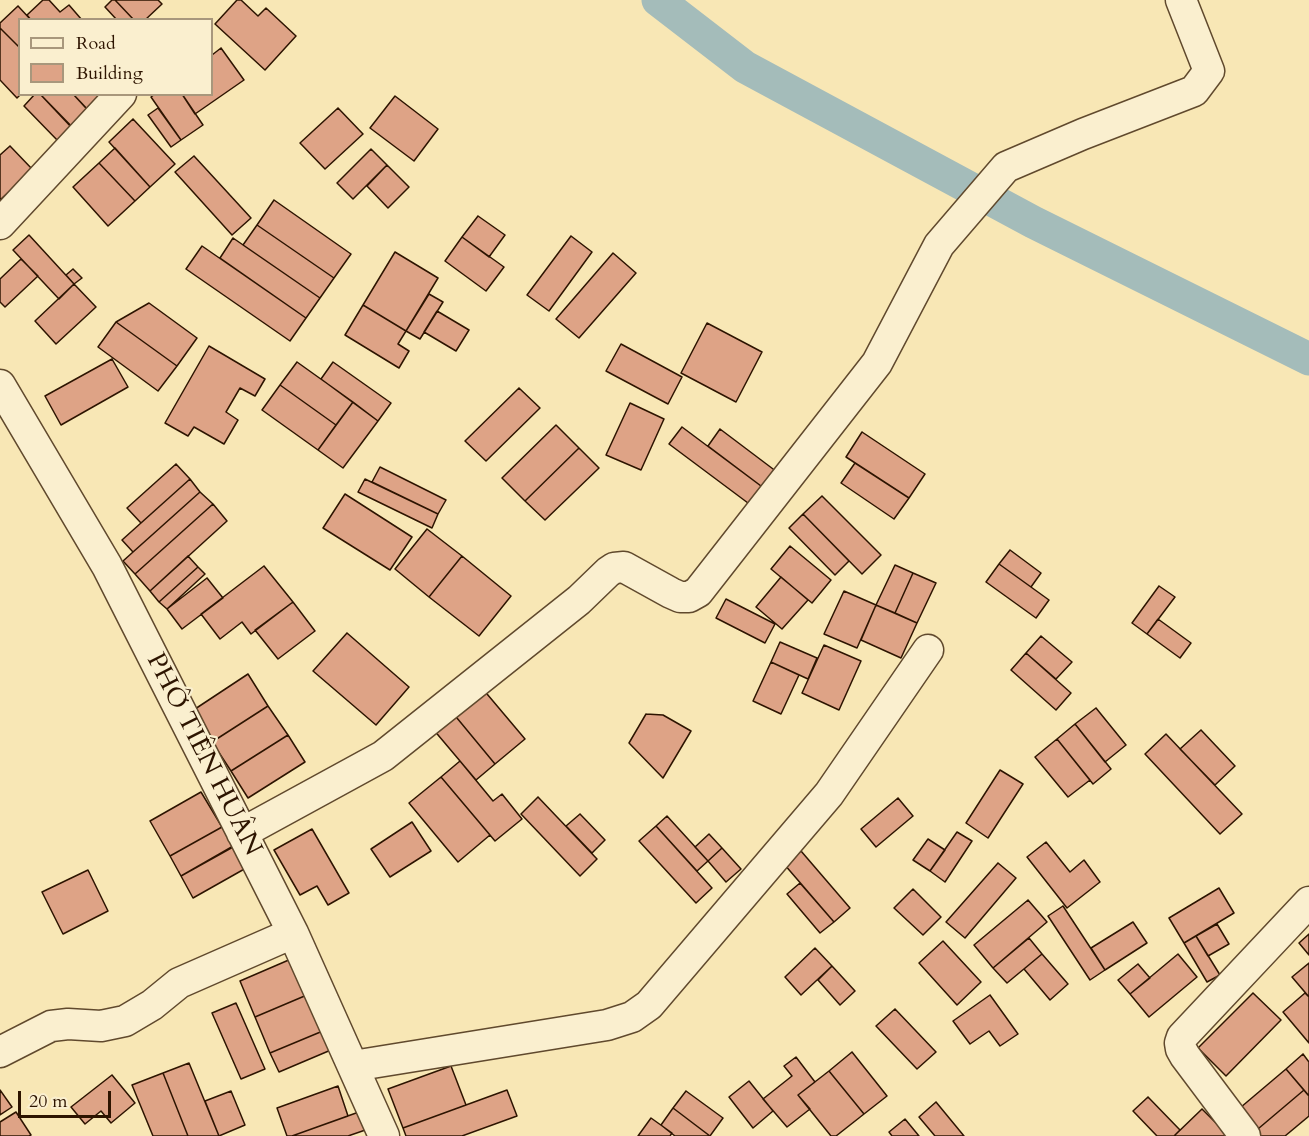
<!DOCTYPE html>
<meta charset="utf-8">
<style>
body{margin:0}
#map{position:relative;width:1309px;height:1136px;overflow:hidden;background:#f8e7b5;font-family:Cardo,serif}
canvas{display:block}
.legend{position:absolute;left:18px;top:18px;width:195px;height:78px;box-sizing:border-box;background:#faefcf;border:2px solid #a8977c;margin:0;padding:8px 10px;list-style:none;font-size:18px;color:#2d1400}
.legend li{display:flex;align-items:center;gap:12px;height:30px}
.legend b{width:30px;border:2px solid #a8977c}
.scale{position:absolute;left:18px;top:1091px;width:93px;height:27px;box-sizing:border-box;border:3px solid #2d1400;border-top:0;padding-left:8px;font-size:18px;line-height:21px;white-space:nowrap;color:#2d1400;-webkit-text-stroke:4px #faefcf;paint-order:stroke}
</style>
<div id="map">
<canvas width="1309" height="1136"></canvas>
<ul class="legend">
<li><b style="height:8px;background:#faefcf"></b>Road</li>
<li><b style="height:16px;background:#dea386"></b>Building</li>
</ul>
<div class="scale">20 m</div>
</div>
<script>
const c = document.querySelector('canvas').getContext('2d');
c.lineJoin = 'round';
const poly = rows => new Path2D(rows.map(r => 'M' + r).join(''));
function stroke(path, color, width, dash) { c.strokeStyle = color; c.lineWidth = width; c.lineCap = dash ? 'butt' : 'round'; c.setLineDash(dash || []); c.stroke(path); }
function fillPath(path, color) { c.fillStyle = color; c.fill(path, 'evenodd'); }
function drawText(font, color, halo, rows, align = 'center') {
  c.font = font + ' Cardo,serif'; c.lineWidth = 4.5; c.setLineDash([]); c.textBaseline = 'middle'; c.strokeStyle = halo; c.fillStyle = color; for (const [text, x, y, turn = 0] of rows) {
    c.save(); c.translate(x, y); c.rotate((+turn || 0) * Math.PI / 180); c.textAlign = isNaN(turn) ? turn : align; if (halo) c.strokeText(text, 0, 0); c.fillText(text, 0, 0); c.restore();
  }
}
stroke(poly([
 [658,0,745,67,1033,222,1309,359]
]), '#a4bcba', 33);
const building = poly([
 [43,0,49,0,60,12,69,5,82,20,31,20,27,15,43,0],
 [112,0,115,0,134,20,117,20,105,7,112,0],
 [115,0,158,0,162,4,145,20,134,20,115,0],
 [237,0,241,0,258,16,266,8,296,36,265,70,215,24,237,0],
 [18,6,31,20,20,20,20,48,0,28,0,23,18,6],
 [0,28,20,48,20,94,21,94,17,98,0,80,0,28],
 [221,48,244,80,195,114,182,94,212,94,212,55,221,48],
 [35,94,40,94,73,129,59,142,24,106,35,94],
 [40,94,73,94,96,119,79,134,40,94],
 [73,94,107,94,90,112,73,94],
 [155,94,182,94,203,125,181,140,151,97,155,94],
 [395,96,438,129,414,161,370,128,395,96],
 [158,108,181,140,171,147,148,115,158,108],
 [338,108,363,134,325,169,300,143,338,108],
 [133,119,175,164,150,187,109,142,133,119],
 [10,146,33,170,0,200,0,155,10,146],
 [115,148,150,187,135,201,99,163,115,148],
 [371,149,387,165,353,199,337,183,371,149],
 [194,156,251,218,232,235,175,172,194,156],
 [99,163,135,201,108,226,73,187,99,163],
 [387,165,409,187,388,208,367,186,387,165],
 [274,200,351,254,334,278,257,225,274,200],
 [478,216,505,235,489,257,462,237,478,216],
 [257,225,334,278,320,298,243,245,257,225],
 [29,235,74,284,59,299,13,250,29,235],
 [571,236,592,252,549,311,527,295,571,236],
 [462,237,504,267,486,291,445,261,462,237],
 [233,238,320,298,306,318,220,258,233,238],
 [202,246,306,318,290,341,186,269,202,246],
 [395,252,438,278,406,331,363,305,395,252],
 [613,253,636,273,579,338,556,319,613,253],
 [21,259,38,276,5,307,0,302,0,279,21,259],
 [73,269,82,278,74,284,66,275,73,269],
 [74,284,96,307,56,344,35,321,74,284],
 [429,294,443,302,420,339,406,331,429,294],
 [149,303,197,338,177,366,116,322,149,303],
 [363,305,406,331,398,344,409,351,399,368,345,335,363,305],
 [437,311,469,330,456,351,424,332,437,311],
 [116,322,177,366,158,391,98,347,116,322],
 [707,323,762,352,736,402,681,373,707,323],
 [621,344,682,377,668,404,606,371,621,344],
 [209,346,265,379,255,396,240,388,226,412,238,420,224,444,194,427,188,436,165,423,209,346],
 [112,359,128,387,61,425,45,396,112,359],
 [297,362,353,402,336,425,280,385,297,362],
 [333,362,391,403,378,421,321,379,333,362],
 [280,385,336,425,318,450,262,410,280,385],
 [519,388,540,408,486,461,465,441,519,388],
 [353,402,378,421,343,468,318,450,353,402],
 [630,403,664,419,641,470,606,455,630,403],
 [556,425,579,448,525,501,502,478,556,425],
 [682,427,769,492,756,509,669,444,682,427],
 [720,429,781,475,769,492,708,446,720,429],
 [862,432,925,474,909,498,846,457,862,432],
 [579,448,599,468,545,520,525,501,579,448],
 [855,463,909,498,894,519,841,483,855,463],
 [176,464,190,479,141,523,127,508,176,464],
 [380,467,446,500,438,514,372,482,380,467],
 [190,479,200,492,133,552,122,540,190,479],
 [365,479,438,514,432,528,358,492,365,479],
 [200,492,213,504,135,574,123,561,200,492],
 [345,494,412,537,390,570,323,528,345,494],
 [822,496,881,555,862,574,803,514,822,496],
 [213,504,227,521,150,591,135,574,213,504],
 [803,514,849,561,835,575,789,528,803,514],
 [427,529,462,556,429,597,395,569,427,529],
 [790,546,831,580,812,603,771,569,790,546],
 [1010,550,1041,573,1031,587,999,564,1010,550],
 [188,556,198,567,159,602,150,591,188,556],
 [462,556,511,596,479,636,429,597,462,556],
 [999,564,1049,600,1036,618,986,582,999,564],
 [895,565,913,573,895,613,876,605,895,565],
 [264,566,293,602,251,634,242,622,220,639,201,614,264,566],
 [198,567,205,574,167,609,159,602,198,567],
 [913,573,936,583,917,623,895,613,913,573],
 [781,577,808,600,782,629,756,607,781,577],
 [207,578,223,598,182,629,167,609,207,578],
 [1159,586,1175,597,1147,634,1132,623,1159,586],
 [844,591,876,605,857,648,824,634,844,591],
 [726,599,775,624,765,643,716,618,726,599],
 [293,602,315,631,278,659,255,630,293,602],
 [876,605,917,623,901,658,861,640,876,605],
 [1158,619,1191,643,1180,658,1147,634,1158,619],
 [347,633,409,687,376,725,313,671,347,633],
 [1041,636,1072,662,1056,679,1026,653,1041,636],
 [780,642,817,658,808,679,771,662,780,642],
 [824,645,861,661,839,710,802,693,824,645],
 [1026,653,1071,693,1056,710,1011,670,1026,653],
 [771,662,799,675,781,714,753,701,771,662],
 [248,674,268,706,212,742,192,711,248,674],
 [482,688,525,739,495,764,452,712,482,688],
 [268,706,288,735,231,771,212,742,268,706],
 [1096,708,1126,745,1105,762,1075,724,1096,708],
 [452,712,495,764,476,780,433,729,452,712],
 [646,714,663,715,691,731,663,778,629,743,646,714],
 [1075,724,1111,769,1093,784,1057,739,1075,724],
 [1201,730,1235,766,1215,785,1180,749,1201,730],
 [1166,734,1242,814,1220,834,1145,754,1166,734],
 [288,735,305,762,248,798,231,771,288,735],
 [1057,739,1090,780,1068,797,1035,757,1057,739],
 [460,761,493,801,502,794,522,819,495,841,441,777,460,761],
 [1000,770,1023,784,988,838,966,823,1000,770],
 [441,777,490,835,458,862,409,803,441,777],
 [201,792,222,827,170,856,150,821,201,792],
 [538,797,597,859,580,876,521,814,538,797],
 [898,798,913,816,876,847,861,829,898,798],
 [580,814,605,840,592,853,566,826,580,814],
 [667,816,708,861,697,871,656,826,667,816],
 [412,822,431,851,390,877,371,849,412,822],
 [656,826,712,888,696,903,639,841,656,826],
 [222,827,233,847,181,876,170,856,222,827],
 [312,829,349,893,328,905,317,886,300,895,274,850,312,829],
 [957,832,972,841,945,882,930,871,957,832],
 [709,834,722,848,708,861,695,847,709,834],
 [928,839,945,850,930,871,913,860,928,839],
 [242,841,255,863,193,898,181,876,242,841],
 [1046,842,1070,872,1084,860,1100,882,1067,908,1027,857,1046,842],
 [722,848,741,869,726,882,708,861,722,848],
 [801,851,850,908,834,922,784,864,801,851],
 [998,863,1016,878,965,938,946,922,998,863],
 [88,870,108,911,63,934,42,892,88,870],
 [800,883,834,922,820,933,787,894,800,883],
 [1219,888,1234,913,1184,943,1169,918,1219,888],
 [913,889,941,917,923,935,894,908,913,889],
 [1028,900,1047,922,993,968,974,945,1028,900],
 [1063,906,1105,970,1090,980,1048,916,1063,906],
 [1133,922,1147,943,1105,970,1091,948,1133,922],
 [1217,924,1229,944,1208,956,1196,936,1217,924],
 [1309,934,1309,955,1299,943,1309,934],
 [1196,936,1220,975,1207,982,1184,943,1196,936],
 [1029,938,1042,954,1007,983,993,968,1029,938],
 [943,941,981,982,957,1005,919,963,943,941],
 [815,948,832,966,801,995,785,977,815,948],
 [1042,954,1068,984,1050,1000,1024,969,1042,954],
 [1178,954,1197,977,1149,1017,1130,994,1178,954],
 [298,956,314,992,255,1017,240,981,298,956],
 [1309,963,1309,997,1292,977,1309,963],
 [1138,964,1150,978,1130,994,1118,980,1138,964],
 [832,966,855,991,840,1005,818,980,832,966],
 [314,992,330,1028,270,1053,255,1017,314,992],
 [1253,993,1281,1020,1226,1076,1198,1048,1253,993],
 [1305,993,1309,997,1309,1043,1283,1012,1305,993],
 [990,995,1018,1034,1000,1046,989,1031,970,1044,953,1021,990,995],
 [236,1003,265,1069,241,1079,212,1013,236,1003],
 [895,1009,936,1052,917,1069,876,1026,895,1009],
 [330,1028,338,1047,279,1072,270,1053,330,1028],
 [852,1052,887,1096,864,1114,829,1071,852,1052],
 [1303,1054,1309,1062,1309,1094,1308,1095,1286,1069,1303,1054],
 [796,1057,815,1082,798,1095,810,1109,787,1127,763,1099,792,1076,784,1066,796,1057],
 [189,1063,219,1136,188,1136,163,1073,189,1063],
 [451,1066,466,1105,403,1128,388,1089,451,1066],
 [1286,1069,1304,1090,1252,1134,1234,1113,1286,1069],
 [829,1071,864,1114,836,1136,831,1136,798,1095,829,1071],
 [163,1073,188,1136,153,1136,132,1085,163,1073],
 [112,1075,135,1103,111,1123,101,1111,85,1124,71,1107,112,1075],
 [749,1081,773,1111,753,1128,729,1097,749,1081],
 [338,1086,348,1116,292,1136,287,1136,277,1108,338,1086],
 [0,1090,12,1107,0,1115,0,1090],
 [507,1090,517,1116,462,1136,406,1136,403,1128,507,1090],
 [1304,1090,1309,1096,1309,1116,1285,1136,1254,1136,1252,1134,1304,1090],
 [231,1091,245,1125,219,1136,205,1101,231,1091],
 [686,1091,723,1118,710,1136,673,1108,686,1091],
 [1148,1097,1180,1130,1174,1136,1157,1136,1133,1111,1148,1097],
 [936,1102,964,1136,935,1136,919,1117,936,1102],
 [370,1108,377,1126,348,1136,292,1136,370,1108],
 [673,1108,710,1136,675,1136,661,1125,673,1108],
 [1202,1109,1228,1135,1226,1136,1174,1136,1202,1109],
 [16,1112,31,1135,29,1136,0,1136,0,1122,16,1112],
 [651,1118,672,1133,670,1136,638,1136,651,1118],
 [905,1119,919,1136,892,1136,889,1132,905,1119]
]);
fillPath(building, '#dea386');
stroke(building, '#2d1400', 1.5);
const minor = poly([
 [0,224,121,94],
 [0,385,107,566,293,933,384,1136],
 [242,833,383,756,579,600,608,572,614,568,624,567,671,593,680,597,689,597,698,592,877,363,939,245,1006,167,1083,134,1194,91,1209,71,1181,0],
 [0,1052,51,1026,68,1024,101,1026,125,1021,152,1005,179,983,293,933],
 [353,1066,607,1025,632,1017,649,1005,829,794,928,650],
 [1245,1136,1185,1056,1181,1049,1180,1043,1182,1037,1309,902]
]);
stroke(minor, '#60492d', 33);
stroke(minor, '#faefcf', 30);
drawText('26px', '#2d1400', '#faefcf', [
 ["PHỐ TIỀN HUÂN",203,755,63]
]);
</script>
